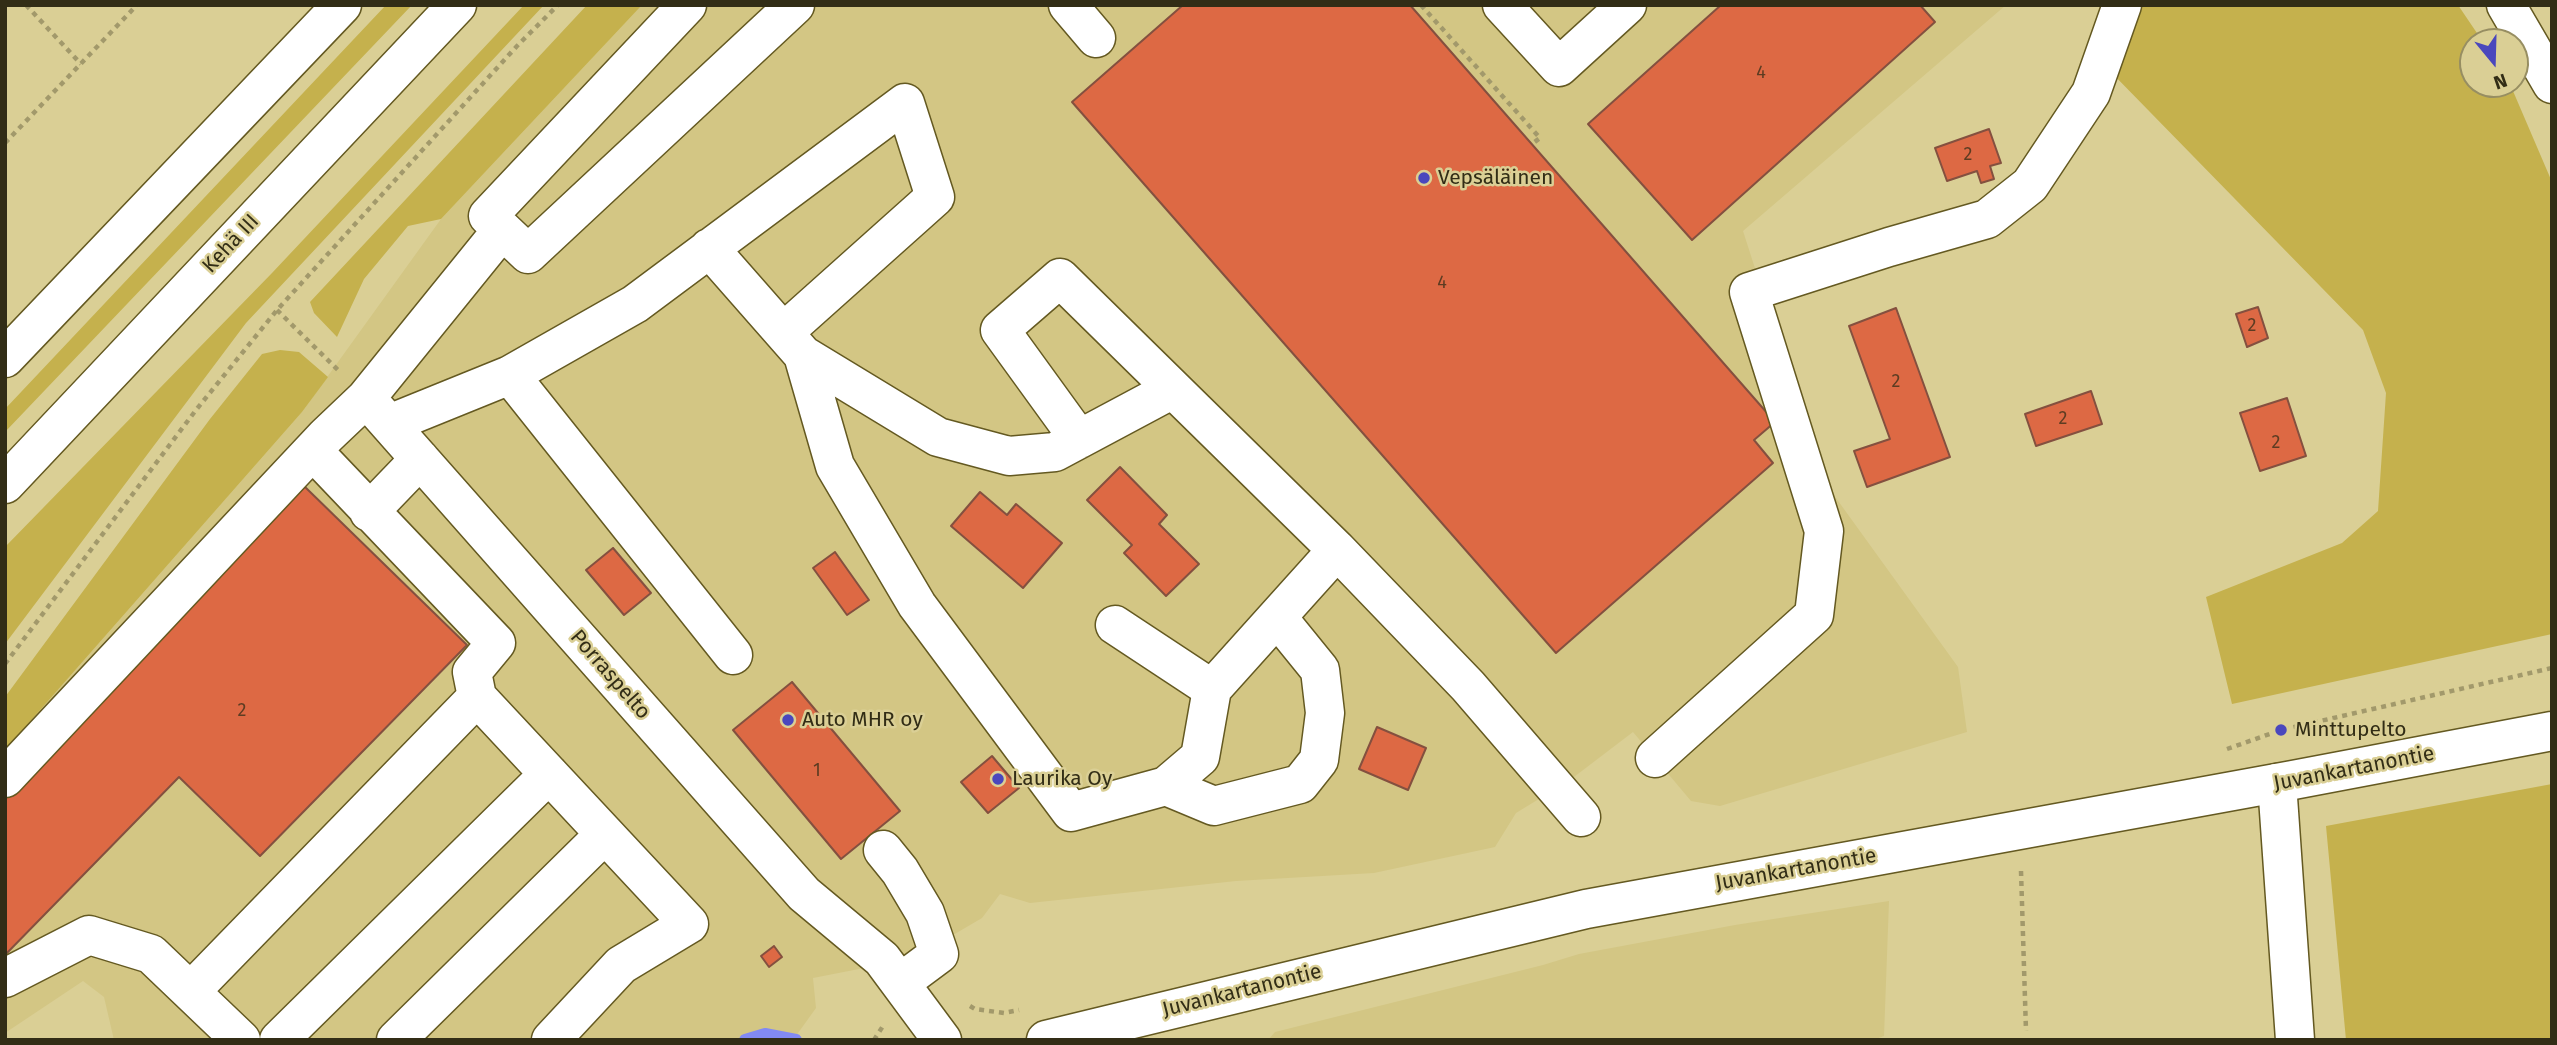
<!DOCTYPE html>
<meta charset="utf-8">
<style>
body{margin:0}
#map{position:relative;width:2557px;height:1045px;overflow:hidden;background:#dacf95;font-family:"Fira Sans",sans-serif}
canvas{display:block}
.frame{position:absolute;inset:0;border:7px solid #322d16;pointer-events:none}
.north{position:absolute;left:2459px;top:28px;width:70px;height:70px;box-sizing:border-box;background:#dacf95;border:2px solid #978e62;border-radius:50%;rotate:161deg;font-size:19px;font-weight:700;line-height:28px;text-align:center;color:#322d16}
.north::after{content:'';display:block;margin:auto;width:24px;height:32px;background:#4a47bd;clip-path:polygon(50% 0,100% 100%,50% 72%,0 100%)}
</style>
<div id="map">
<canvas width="2557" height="1045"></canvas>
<div class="frame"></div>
<div class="north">N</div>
</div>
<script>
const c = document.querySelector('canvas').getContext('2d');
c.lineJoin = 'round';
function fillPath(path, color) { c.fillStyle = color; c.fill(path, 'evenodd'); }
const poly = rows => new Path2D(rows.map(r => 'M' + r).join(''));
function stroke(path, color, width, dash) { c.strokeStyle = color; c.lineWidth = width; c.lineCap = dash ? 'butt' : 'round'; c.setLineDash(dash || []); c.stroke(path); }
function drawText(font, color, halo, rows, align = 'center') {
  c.font = font + ' "Fira Sans",sans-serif'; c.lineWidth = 5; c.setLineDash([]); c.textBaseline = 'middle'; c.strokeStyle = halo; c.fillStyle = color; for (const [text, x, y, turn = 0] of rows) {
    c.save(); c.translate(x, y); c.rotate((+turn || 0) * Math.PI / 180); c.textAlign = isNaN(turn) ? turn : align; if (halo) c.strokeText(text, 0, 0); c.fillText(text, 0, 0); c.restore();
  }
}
fillPath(poly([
 [642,5,2006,5,1743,231,1823,480,1958,667,1967,732,1720,806,1691,801,1633,732,1570,780,1516,813,1495,847,1374,873,1236,881,1030,903,1000,894,982,918,953,935,920,946,910,959,813,978,816,1008,793,1040,114,1040,104,997,83,981,5,1033,5,750,302,412,441,219],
 [1889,901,1884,1036,1873,1040,1268,1040,1275,1032,1543,965,1579,954,1735,925]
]), '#d3c684');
fillPath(poly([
 [386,5,412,5,5,432,5,409],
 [524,5,544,5,246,323,5,644,5,547,272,273],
 [587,5,642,5,441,219,408,226,364,279,337,337,314,313,310,302],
 [2130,5,2458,5,2483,42,2473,42,2473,84,2510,84,2552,182,2552,634,2232,704,2206,597,2342,543,2378,511,2386,393,2363,330,2107,68],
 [280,350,299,352,328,377,302,412,5,750,5,697,210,419,262,354],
 [2552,784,2552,1040,2346,1040,2326,826]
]), '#c5b14d');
stroke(poly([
 [745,1040,765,1034,796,1040]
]), '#828af3', 12);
const building = poly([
 [1183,5,1410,5,1775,422,1754,440,1773,463,1556,653,1072,102,1183,5],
 [1721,5,1920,5,1935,22,1692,240,1588,124,1721,5],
 [1989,129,2001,163,1990,166,1994,179,1981,183,1977,171,1947,181,1935,148,1989,129],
 [2258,307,2268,338,2247,347,2236,314,2258,307],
 [1896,308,1950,457,1867,487,1854,451,1890,439,1849,326,1896,308],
 [2091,391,2102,424,2036,446,2025,414,2091,391],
 [2287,398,2306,456,2260,471,2240,413,2287,398],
 [1120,467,1167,515,1159,524,1199,564,1166,596,1124,553,1132,545,1087,500,1120,467],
 [303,485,467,645,260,856,179,777,5,955,5,789,303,485],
 [980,492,1007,515,1016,504,1062,543,1023,588,951,526,980,492],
 [613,548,651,593,624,615,586,570,613,548],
 [835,552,869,600,847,615,813,568,835,552],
 [792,682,900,811,841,859,733,730,792,682],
 [1377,727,1426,748,1408,790,1359,769,1377,727],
 [992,756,1019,788,988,813,961,782,992,756],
 [774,946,782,957,769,967,761,956,774,946]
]);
fillPath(building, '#dd6944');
stroke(building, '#84503f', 2);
const minor = poly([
 [687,5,488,216,528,254,795,5],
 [1068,5,1096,38],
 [1502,5,1559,67,1627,5],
 [2506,5,2552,84],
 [709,248,803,355,938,437,1009,456,1055,452,1173,389],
 [803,355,835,466,917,605,1071,812,1166,786,1200,757,1212,689,1337,550],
 [510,375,733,655],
 [366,398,804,894,882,959,942,1040],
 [389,424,510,375,635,304,905,103,935,197,784,332],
 [1079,439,1000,330,1060,278,1337,550,1468,686,1581,817],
 [313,451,496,643,472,672,477,697],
 [369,512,420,459],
 [1115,625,1212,689],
 [1655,758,1814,615,1824,531,1749,292,1889,247,1987,219,2030,185,2091,93,2122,5],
 [5,778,326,436,366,398,502,230],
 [2277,783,2295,1040],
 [1166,786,1214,806,1300,784,1319,760,1325,713,1320,670,1277,617],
 [883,850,900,871,925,913,939,954,900,983],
 [5,978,89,935,151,954,241,1040],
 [191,991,477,697,689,924,621,965,551,1040],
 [279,1040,549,774],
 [396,1040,605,834]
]);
const major = poly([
 [1046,1040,1586,909,2293,780,2552,731]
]);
const highway = poly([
 [5,358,342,5],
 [5,484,457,5]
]);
stroke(minor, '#645921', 41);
stroke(major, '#645921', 41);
stroke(highway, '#645921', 41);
stroke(poly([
 [26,5,81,64],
 [1421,5,1540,138,1532,144],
 [5,143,137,5],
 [277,310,338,370],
 [5,664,196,410,277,310,517,46,558,5],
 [2227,749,2281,730,2552,668],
 [2021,871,2026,1031],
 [970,1006,975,1009,1004,1013,1019,1010],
 [874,1040,883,1026]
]), '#a2996b', 4.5, [5, 5]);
stroke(minor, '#fff', 38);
stroke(major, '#fff', 38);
stroke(highway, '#fff', 38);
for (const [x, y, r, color] of [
 [1424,178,7,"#4a47bd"],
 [788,720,7,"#4a47bd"],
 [2281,730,7,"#4a47bd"],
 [998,779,7,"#4a47bd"]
]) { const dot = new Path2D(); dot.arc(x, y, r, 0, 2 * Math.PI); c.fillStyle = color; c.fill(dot); stroke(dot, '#dacf95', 2.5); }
drawText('18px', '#5d3c22', null, [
 ["4",1761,73],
 ["2",1968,155],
 ["4",1442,283],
 ["2",2252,326],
 ["2",1896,382],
 ["2",2063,419],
 ["2",2276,443],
 ["2",242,711],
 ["1",817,771]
]);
drawText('21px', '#322d16', '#dacf95', [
 ["Vepsäläinen",1438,178],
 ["Auto MHR oy",802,720],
 ["Minttupelto",2295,730],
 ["Laurika Oy",1012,779]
], 'left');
drawText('21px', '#322d16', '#dacf95', [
 ["Kehä III",231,244,-47],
 ["Porraspelto",610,675,49],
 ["Juvankartanontie",2354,769,-11],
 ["Juvankartanontie",1796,870,-10],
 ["Juvankartanontie",1242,991,-14]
]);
</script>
